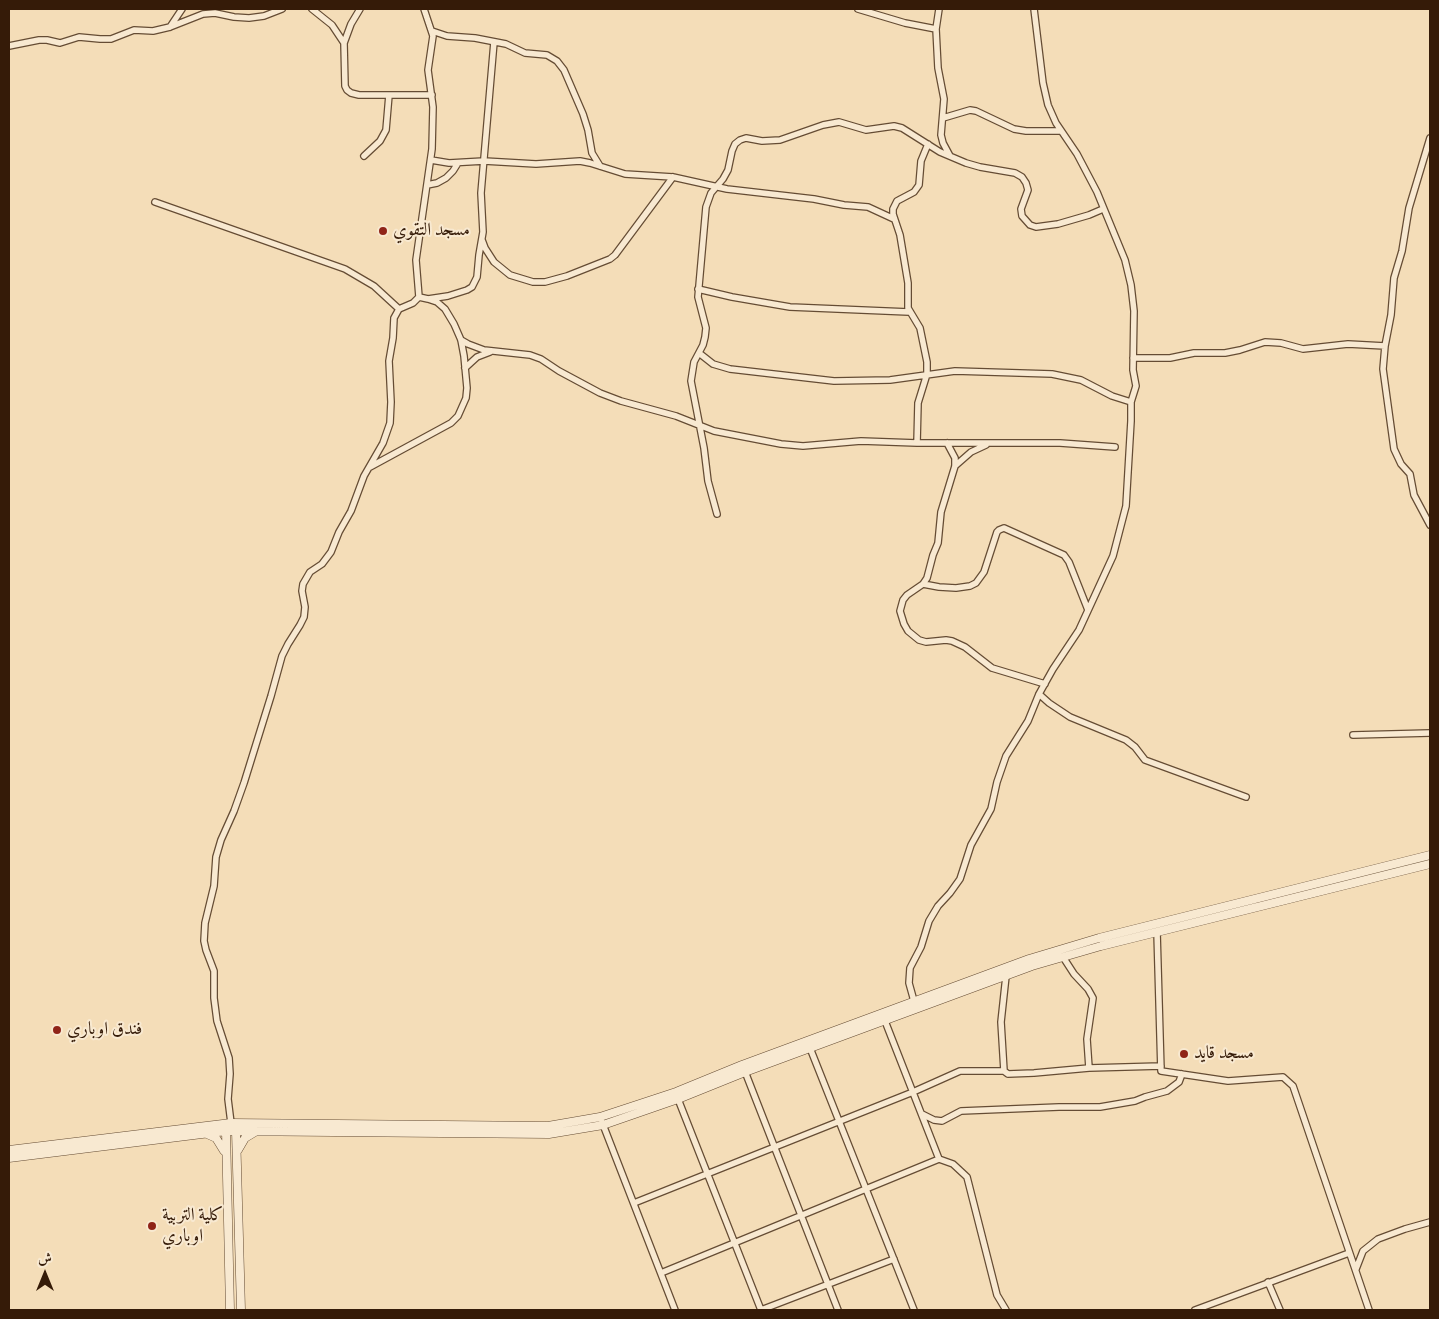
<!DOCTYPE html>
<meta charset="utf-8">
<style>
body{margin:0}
#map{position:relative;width:1439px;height:1319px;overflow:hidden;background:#f4ddb8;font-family:Alegreya,Amiri,serif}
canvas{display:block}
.frame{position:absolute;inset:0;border:10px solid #351b08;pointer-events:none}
.north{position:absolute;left:20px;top:1249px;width:50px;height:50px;-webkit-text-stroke:4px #f8e9d1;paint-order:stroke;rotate:0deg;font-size:14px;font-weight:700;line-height:20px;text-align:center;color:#351b08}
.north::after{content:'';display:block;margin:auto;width:18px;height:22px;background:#351b08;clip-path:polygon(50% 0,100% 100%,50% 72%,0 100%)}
</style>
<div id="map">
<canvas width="1439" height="1319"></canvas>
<div class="frame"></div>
<div class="north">ش</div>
</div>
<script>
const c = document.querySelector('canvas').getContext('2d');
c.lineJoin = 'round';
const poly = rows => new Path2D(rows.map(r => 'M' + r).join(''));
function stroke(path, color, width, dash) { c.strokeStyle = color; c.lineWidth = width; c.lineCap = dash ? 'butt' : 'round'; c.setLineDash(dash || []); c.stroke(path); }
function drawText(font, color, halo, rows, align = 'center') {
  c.font = font + ' Alegreya,Amiri,serif'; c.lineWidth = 4; c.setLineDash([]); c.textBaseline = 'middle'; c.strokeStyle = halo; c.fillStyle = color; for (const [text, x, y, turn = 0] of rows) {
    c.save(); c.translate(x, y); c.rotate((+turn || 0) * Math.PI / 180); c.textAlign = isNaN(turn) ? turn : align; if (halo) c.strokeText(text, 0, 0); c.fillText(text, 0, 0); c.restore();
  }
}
const minor = poly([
 [312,9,332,25,344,43],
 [360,9,351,24,344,43,345,86,347,90,351,93,359,95,432,95],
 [858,9,905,23,936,29],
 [939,9,936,29,938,68,944,99,941,135,943,143,950,156],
 [170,27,182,9],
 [432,31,447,36,475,38,506,44,525,53,547,55,557,61,564,70,583,114,588,130,592,153,600,166],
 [9,46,39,40,47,40,60,43,79,37,100,39,111,39,134,30,153,31,170,27,203,14,215,13,234,17,249,18,264,16,282,9],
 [943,118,970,110,976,111,1014,129,1026,131,1061,131],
 [1430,138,1409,208,1402,251,1394,278,1391,315,1385,346,1383,369,1394,449,1401,464,1410,474,1414,495,1430,525],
 [364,156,380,141,386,130,389,95],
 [431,160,449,163,484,161,536,164,580,161,590,163,625,174,673,177,727,189,814,199,844,205,868,207,894,219],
 [427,185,437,183,446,178,453,171,458,163],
 [155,202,345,269,374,286,399,309],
 [482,240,485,248,494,262,510,275,533,282,545,282,567,276,610,259,615,255,673,177],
 [698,289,732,297,790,307,909,312],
 [428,299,448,296,467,290,472,287,477,277,479,255,483,232,481,193,494,42],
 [461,340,468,344,484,350,530,355,541,359,559,371,600,393,621,401,676,416,714,431,781,444,803,446,861,441,917,443,1060,443,1115,447],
 [699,353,713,364,730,369,834,381,890,380,955,371,1052,374,1081,380,1112,396,1131,402],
 [1133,358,1170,358,1194,353,1225,353,1240,350,1265,342,1281,343,1303,349,1348,344,1385,346],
 [465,368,477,357,490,352],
 [917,443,918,403,927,374,927,362,920,328,908,308,908,283,900,235,893,214,893,209,897,201,914,192,919,185,921,161,928,144],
 [947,443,955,458,955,466,941,512,938,543,933,555,927,578,923,584,907,595,903,600,900,611,904,624,908,631,919,640,926,642,946,640,952,641,965,647,992,668,1045,684],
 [955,466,971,452,986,445],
 [370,467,451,423,458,416,466,398,467,388,464,356,461,340,454,324,445,309,437,302,428,299,419,297],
 [717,514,708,481,704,448,691,381,694,362,703,345,705,337,706,328,698,297,706,207,711,193,723,179,728,170,732,151,735,144,740,140,746,138,762,141,780,140,823,125,839,122,866,130,894,126,902,128,940,152,966,163,980,167,1015,173,1022,177,1026,183,1028,190,1021,209,1022,216,1030,225,1036,227,1058,224,1089,215,1103,209],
 [923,584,939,587,956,588,970,586,976,583,984,572,997,532,999,530,1004,528,1064,555,1069,562,1088,610],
 [1039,694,1049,703,1070,717,1126,740,1135,747,1145,760,1246,797],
 [1353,735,1430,733],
 [1157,932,1161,1071,1228,1081,1283,1077,1293,1086,1369,1310],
 [1063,957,1074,974,1088,989,1093,998,1087,1039,1089,1068,1161,1066],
 [1006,976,1001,1022,1004,1071,1008,1074,1034,1073,1089,1068],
 [914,1001,909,983,910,968,921,947,929,921,938,906,950,893,960,879,971,845,991,809,997,782,1006,756,1028,721,1039,694,1053,669,1079,630,1113,556,1126,506,1131,421,1131,402,1136,386,1133,370,1134,311,1131,285,1125,260,1097,192,1077,154,1056,123,1048,105,1043,83,1034,9],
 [885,1021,939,1159],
 [810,1048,914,1310],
 [744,1069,838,1310],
 [678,1099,761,1310],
 [922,1114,934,1120,942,1121,961,1111,1059,1107,1100,1107,1135,1101,1145,1097,1167,1091,1179,1082,1182,1074],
 [602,1122,675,1310],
 [231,1123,228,1099,230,1074,229,1058,217,1021,214,998,214,971,206,950,204,941,205,923,214,886,216,857,221,840,234,811,244,783,271,696,282,656,288,644,300,625,304,617,305,607,302,591,303,584,310,572,322,564,331,552,339,532,351,511,364,476,383,443,390,423,391,402,389,361,393,338,394,318,399,309,413,303,419,297,416,260,432,149,433,107,428,70,433,36,424,9],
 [634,1203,913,1092,960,1071,1004,1071],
 [1356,1269,1363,1251,1378,1239,1405,1229,1430,1222],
 [661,1273,939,1159,953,1164,967,1177,997,1295,1006,1310],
 [1268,1282,1280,1310],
 [761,1310,894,1259],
 [1195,1310,1349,1253]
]);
const tertiary = poly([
 [228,1128,226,1131,230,1310],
 [234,1128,236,1131,241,1310],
 [207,1134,216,1138,224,1151],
 [9,1150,231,1123,548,1126,600,1117,676,1092,742,1065,1029,959,1099,938,1430,855],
 [238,1150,245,1138,255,1132],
 [9,1158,226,1131,549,1134,603,1125,678,1099,745,1072,1032,966,1101,946,1430,864]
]);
stroke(minor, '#654c34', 8);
stroke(tertiary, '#654c34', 9);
stroke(minor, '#f8e9d1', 5.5);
stroke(tertiary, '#f8e9d1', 8);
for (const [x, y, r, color] of [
 [383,231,5,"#8f2418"],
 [57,1030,5,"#8f2418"],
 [1184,1054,5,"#8f2418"],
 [152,1226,5,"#8f2418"]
]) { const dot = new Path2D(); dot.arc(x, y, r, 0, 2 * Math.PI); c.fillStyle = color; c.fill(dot); stroke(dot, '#f8e9d1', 2); }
drawText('18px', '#351b08', '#f8e9d1', [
 ["مسجد التقوي",393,231],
 ["فندق اوباري",67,1030],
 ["مسجد قايد",1194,1054],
 ["كلية التربية",162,1216],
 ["اوباري",162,1237]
], 'left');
</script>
